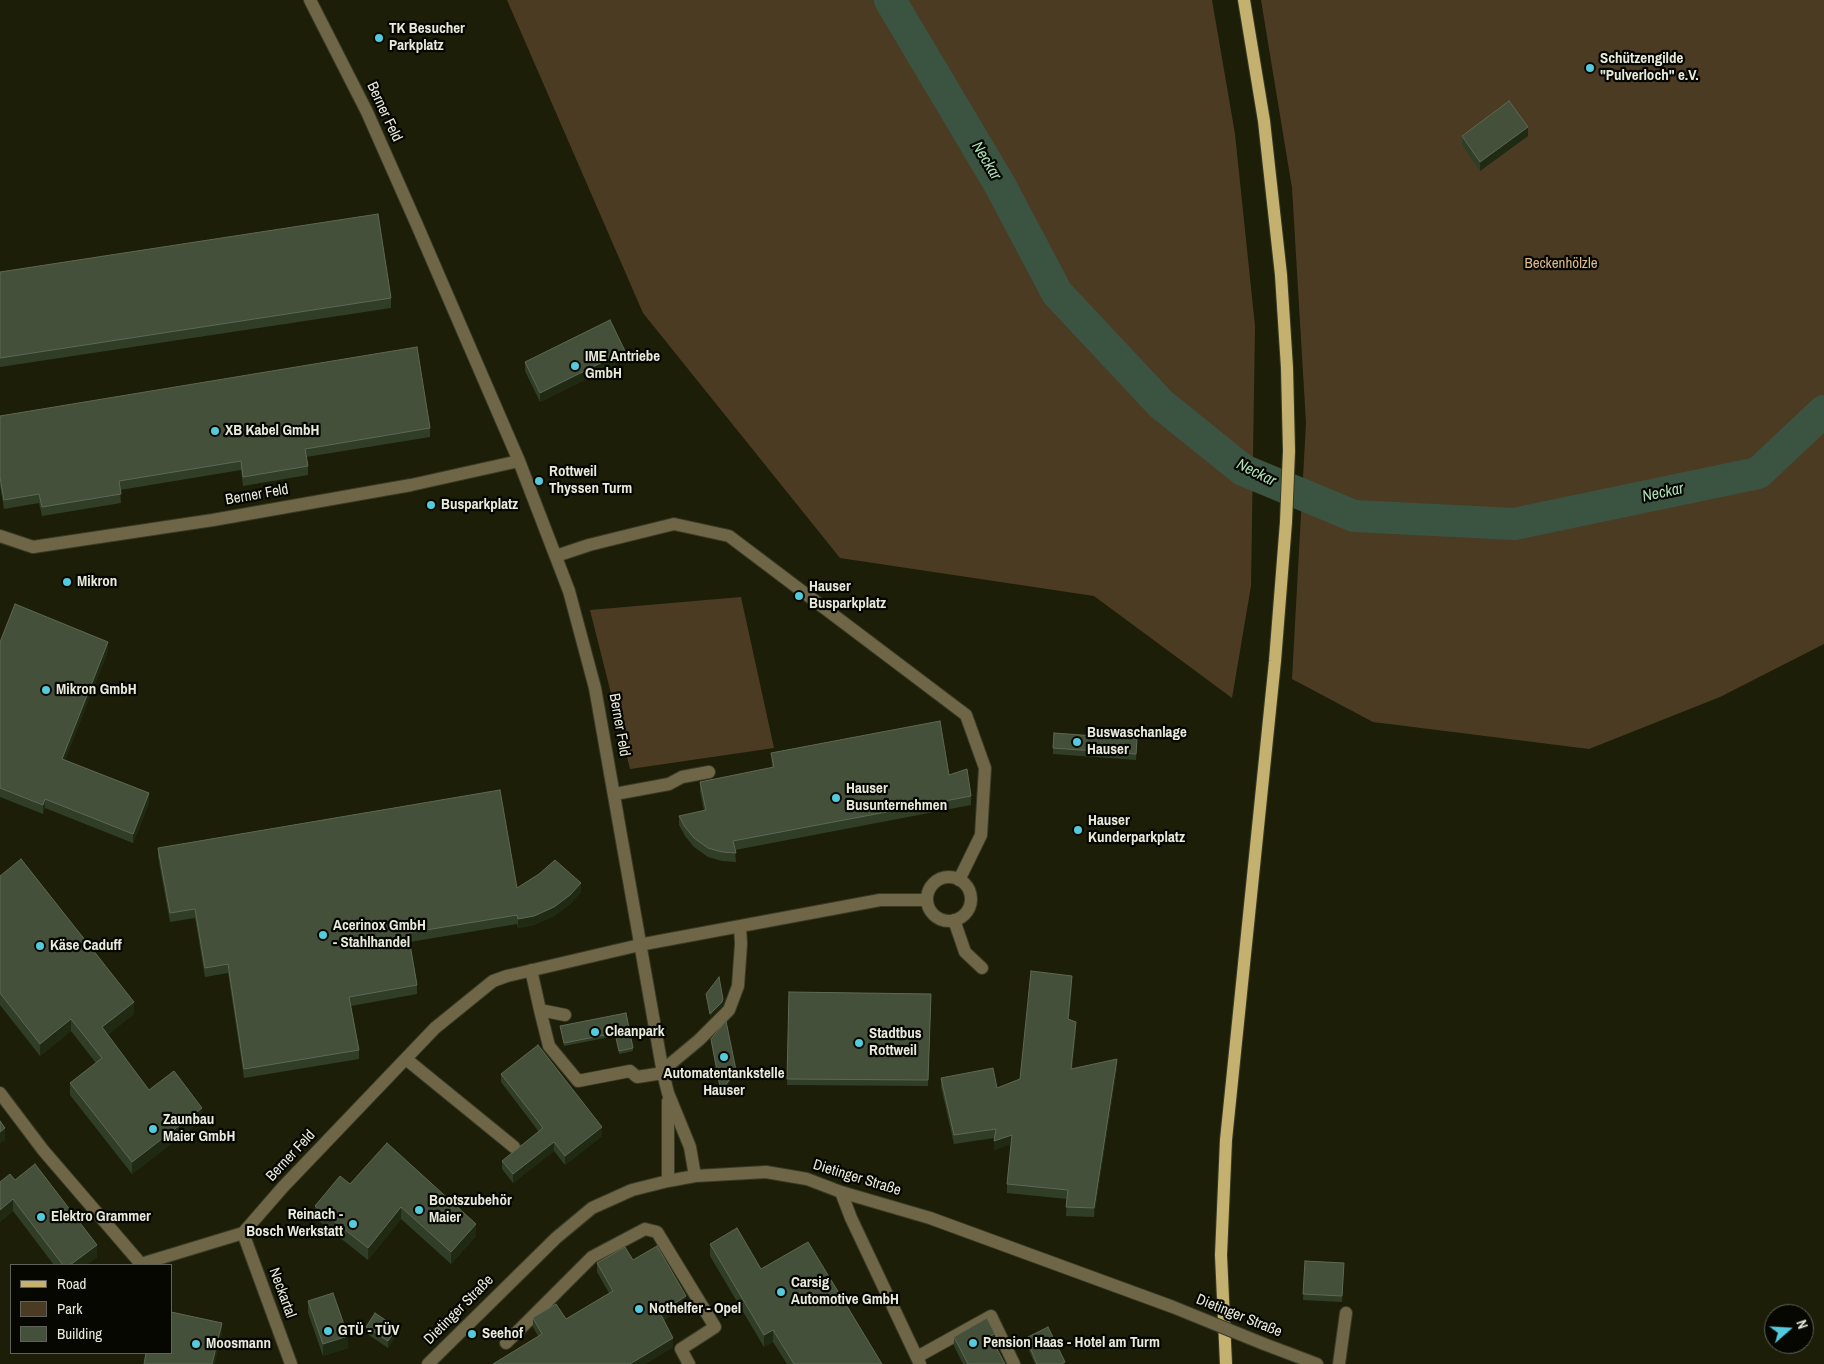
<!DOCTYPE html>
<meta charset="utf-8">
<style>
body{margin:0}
#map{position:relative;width:1824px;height:1364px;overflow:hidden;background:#1c1e08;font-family:"Archivo Narrow",sans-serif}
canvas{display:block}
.legend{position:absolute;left:10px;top:1264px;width:162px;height:90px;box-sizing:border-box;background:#070702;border:1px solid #616259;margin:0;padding:6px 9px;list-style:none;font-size:15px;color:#e8eadc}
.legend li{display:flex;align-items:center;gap:10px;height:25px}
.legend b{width:25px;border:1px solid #616259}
.north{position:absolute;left:1764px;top:1304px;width:50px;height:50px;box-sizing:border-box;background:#070702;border:1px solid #616259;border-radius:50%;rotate:71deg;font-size:14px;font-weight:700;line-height:20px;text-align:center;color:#e8eadc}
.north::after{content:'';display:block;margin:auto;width:18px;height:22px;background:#54cadd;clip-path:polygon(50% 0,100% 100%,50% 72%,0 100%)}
</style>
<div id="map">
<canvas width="1824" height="1364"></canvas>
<ul class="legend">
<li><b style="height:6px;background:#c4b16f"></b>Road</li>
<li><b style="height:14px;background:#4c3b23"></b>Park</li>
<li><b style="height:14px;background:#44503a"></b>Building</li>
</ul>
<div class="north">N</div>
</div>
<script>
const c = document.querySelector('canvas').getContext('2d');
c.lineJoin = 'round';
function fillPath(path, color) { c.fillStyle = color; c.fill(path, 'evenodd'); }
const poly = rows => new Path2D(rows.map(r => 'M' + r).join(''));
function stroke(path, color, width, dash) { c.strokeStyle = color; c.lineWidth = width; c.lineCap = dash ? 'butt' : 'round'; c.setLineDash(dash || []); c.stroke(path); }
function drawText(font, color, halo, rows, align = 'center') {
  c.font = font + ' "Archivo Narrow",sans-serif'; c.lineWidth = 4.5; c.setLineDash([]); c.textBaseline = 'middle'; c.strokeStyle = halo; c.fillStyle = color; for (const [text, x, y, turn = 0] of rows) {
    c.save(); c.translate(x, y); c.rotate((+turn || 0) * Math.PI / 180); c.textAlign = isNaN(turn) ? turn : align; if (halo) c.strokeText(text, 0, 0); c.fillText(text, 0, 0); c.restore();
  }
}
fillPath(poly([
 [507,0,1212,0,1235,134,1255,326,1251,586,1232,698,1094,596,840,558,643,313],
 [1261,0,1824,0,1824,644,1720,697,1589,749,1373,722,1292,679,1306,423,1292,188],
 [741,597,774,748,630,769,590,610]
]), '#4c3b23');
stroke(poly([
 [890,0,1000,185,1057,293,1161,404,1243,470,1354,516,1514,524,1758,473,1824,411]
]), '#3b5441', 32);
const minor = poly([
 [310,0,367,112,417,225,519,461,569,591,595,688,663,1073,668,1093,690,1147,695,1176],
 [0,536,33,547,213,520,411,485,519,461],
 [556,556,589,545,674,524,729,536,966,715,985,768,981,835,959,880],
 [615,794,669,784,682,777,709,772],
 '927 899a22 22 0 1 1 44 0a22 22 0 1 1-44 0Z',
 [954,920,965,952,982,968],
 [531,970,540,1010,565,1015],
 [540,1010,549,1046,578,1081,630,1071,637,1077,663,1073],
 [406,1059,514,1147],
 [663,1070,699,1040,729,1010,738,986,741,944,740,927],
 [0,1093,43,1150,141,1264,243,1233,283,1187,435,1028,493,981,507,976,644,944,880,900,927,900],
 [668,1101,668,1181],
 [841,1192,851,1218,920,1364],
 [243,1233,291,1364],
 [506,1343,592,1257,645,1229,657,1232,715,1327,681,1349,689,1364],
 [1264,1344,1317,1364],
 [917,1357,991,1316,1014,1364],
 [428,1364,556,1238,592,1208,632,1190,668,1181,695,1176,766,1172,807,1179,841,1192,930,1218,1173,1307],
 [1339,1364,1346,1313]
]);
const major = poly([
 [1226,1364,1221,1255,1226,1140,1275,661,1286,522,1289,451,1287,368,1281,275,1264,121,1244,0]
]);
stroke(minor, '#393b26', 14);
stroke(major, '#393b26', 14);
stroke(minor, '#6f6647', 12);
stroke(major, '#c4b16f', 12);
const minorBridge = poly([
 [1173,1307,1264,1344]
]);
stroke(minorBridge, '#393b26', 14, []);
stroke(minorBridge, '#6f6647', 12);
fillPath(poly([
 [1462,136,1528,136,1480,171,1462,145],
 [0,272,391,298,391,308,0,367],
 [625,360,540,402,525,371,525,362],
 [0,416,430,428,430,437,306,457,308,466,308,475,243,486,241,470,120,490,121,503,42,516,39,503,4,509,0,486],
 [0,642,108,651,65,760,149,803,133,843,45,808,43,814,0,797],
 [1137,745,1136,760,1053,754,1053,748],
 [771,753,949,775,971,796,971,805,735,850,736,862,722,861,708,857,694,847,685,836,679,825,679,816,704,811,700,791,700,782,772,768],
 [158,848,517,888,581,892,570,904,554,916,534,925,518,928,517,924,410,942,417,985,417,994,351,1006,359,1050,359,1059,244,1078,228,973,205,977,195,918,170,922,158,857],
 [0,876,134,1014,107,1035,149,1090,202,1120,132,1174,70,1095,70,1083,96,1063,71,1031,40,1056,0,1005],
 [1072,985,1069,1019,1076,1031,1072,1069,1117,1068,1094,1217,1066,1216,1067,1199,1007,1193,1007,1184,1011,1144,994,1150,994,1138,954,1144,941,1087,941,1078,997,1088,1020,1079],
 [789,992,931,994,928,1086,787,1085],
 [626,1013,633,1051,619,1054,615,1036,564,1046,560,1026],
 [711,1039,736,1073,721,1095,711,1042],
 [501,1074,602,1136,565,1165,554,1151,513,1183,502,1169,502,1161,539,1132,501,1082],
 [15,1180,97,1257,86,1265,54,1265,13,1211,0,1222,0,1182],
 [350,1184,476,1236,451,1264,401,1219,368,1260,315,1218,315,1206],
 [710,1244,761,1269,882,1364,787,1364,773,1342,764,1347,710,1256],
 [633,1260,686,1305,664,1320,673,1347,645,1364,493,1364,538,1336,533,1327,533,1318,566,1319,609,1293,597,1272,597,1263],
 [1305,1261,1344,1263,1342,1302,1303,1300],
 [308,1301,348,1348,323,1356,308,1313],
 [366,1327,397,1334,388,1348,366,1333],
 [954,1337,995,1343,994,1343,1005,1364,963,1364,954,1346],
 [1026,1338,1065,1364,1035,1364,1026,1344]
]), '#313e27');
fillPath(poly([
 [1528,127,1528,136,1480,171,1480,162],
 [625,351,625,360,540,402,540,393],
 [108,642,108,651,62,768,62,759],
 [149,793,149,803,133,843,133,834],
 [45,799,45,808,43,814,43,805],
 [581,883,581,892,570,904,554,916,534,925,518,928,518,919],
 [1072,976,1072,985,1068,1028,1068,1019],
 [723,999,723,1002,722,1006,710,1017,710,1014],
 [134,1002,134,1014,102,1039,102,1027],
 [71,1019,71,1031,40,1056,40,1044],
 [1076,1022,1076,1031,1071,1078,1071,1069],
 [1117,1059,1117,1068,1094,1217,1094,1208],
 [736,1070,736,1073,721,1095,721,1092],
 [202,1108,202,1120,132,1174,132,1162],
 [602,1127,602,1136,565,1165,565,1156],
 [5,1128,5,1140,0,1144,0,1132],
 [1012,1135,1012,1144,994,1150,994,1141],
 [554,1142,554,1151,513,1183,513,1174],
 [13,1199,13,1211,0,1222,0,1210],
 [401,1207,401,1219,368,1260,368,1248],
 [476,1224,476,1236,451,1264,451,1252],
 [97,1245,97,1257,86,1265,70,1265],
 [686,1296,686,1305,660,1322,660,1313],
 [222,1323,222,1335,215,1364,212,1364],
 [397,1328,397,1334,388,1348,388,1341],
 [773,1330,773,1342,764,1347,764,1335],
 [995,1334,995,1343,990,1345,990,1336],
 [348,1336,348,1348,323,1356,323,1344],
 [673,1338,673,1347,645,1364,630,1364]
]), '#202912');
const building = poly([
 [1509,101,1528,127,1480,162,1462,136,1509,101],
 [378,214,391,298,0,358,0,272,378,214],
 [610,320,625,351,540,393,525,362,610,320],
 [417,347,430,428,305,449,308,466,243,477,241,461,119,481,121,494,42,507,39,494,4,500,0,477,0,416,417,347],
 [15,604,108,642,62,759,149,793,133,834,45,799,43,805,0,788,0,642,15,604],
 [940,721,949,775,967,769,971,796,733,841,736,853,722,852,708,848,694,838,685,827,679,816,706,810,700,782,774,767,771,753,940,721],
 [1054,733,1137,739,1136,754,1053,748,1054,733],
 [500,790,517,888,539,874,555,860,581,883,570,895,554,907,534,916,518,919,517,915,408,933,417,985,349,997,359,1050,244,1069,228,964,205,968,195,909,170,913,158,848,500,790],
 [21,859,134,1002,102,1027,149,1090,174,1071,202,1108,132,1162,70,1083,102,1058,71,1019,40,1044,0,993,0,876,21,859],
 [1031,971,1072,976,1068,1019,1076,1022,1071,1069,1117,1059,1094,1208,1066,1207,1068,1190,1007,1184,1012,1135,994,1141,996,1129,954,1135,941,1078,993,1068,997,1088,1020,1079,1031,971],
 [719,977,723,999,722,1002,710,1014,706,994,719,977],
 [789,992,931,994,928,1080,787,1079,789,992],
 [626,1013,633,1048,619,1051,615,1033,564,1043,560,1026,626,1013],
 [726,1021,736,1070,721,1092,711,1039,726,1021],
 [538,1045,602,1127,565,1156,554,1142,513,1174,502,1161,543,1128,501,1074,538,1045],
 [0,1121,5,1128,0,1132,0,1121],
 [387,1143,476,1224,451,1252,401,1207,368,1248,315,1206,340,1176,350,1184,387,1143],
 [35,1164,97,1245,70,1265,63,1265,13,1199,0,1210,0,1182,10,1174,15,1180,35,1164],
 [737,1228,761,1269,808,1242,882,1364,794,1364,773,1330,764,1335,710,1244,737,1228],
 [657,1246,686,1296,660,1313,673,1338,630,1364,493,1364,542,1334,533,1318,534,1317,556,1304,566,1319,613,1291,597,1263,625,1247,633,1260,657,1246],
 [1305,1261,1344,1263,1342,1296,1303,1294,1305,1261],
 [333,1293,348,1336,323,1344,308,1301,333,1293],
 [171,1312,222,1323,212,1364,144,1364,146,1353,171,1353,171,1312],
 [375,1313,397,1328,388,1341,366,1327,375,1313],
 [987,1318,995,1334,990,1336,1005,1364,968,1364,954,1337,987,1318],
 [1048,1327,1065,1362,1061,1364,1037,1364,1026,1338,1048,1327]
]);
fillPath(building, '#44503a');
stroke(building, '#5e6854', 1);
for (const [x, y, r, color] of [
 [379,38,5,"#54cadd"],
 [1590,68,5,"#54cadd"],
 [575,366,5,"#54cadd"],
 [215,431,5,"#54cadd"],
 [539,481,5,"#54cadd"],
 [431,505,5,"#54cadd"],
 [67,582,5,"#54cadd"],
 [799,596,5,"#54cadd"],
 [46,690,5,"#54cadd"],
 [1077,742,5,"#54cadd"],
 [836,798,5,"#54cadd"],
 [1078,830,5,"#54cadd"],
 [323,935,5,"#54cadd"],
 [40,946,5,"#54cadd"],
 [595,1032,5,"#54cadd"],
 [859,1043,5,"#54cadd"],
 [724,1057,5,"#54cadd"],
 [153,1129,5,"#54cadd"],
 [419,1210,5,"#54cadd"],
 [41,1217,5,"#54cadd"],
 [353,1224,5,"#54cadd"],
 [781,1292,5,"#54cadd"],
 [639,1309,5,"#54cadd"],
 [328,1331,5,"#54cadd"],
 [472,1334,5,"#54cadd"],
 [973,1343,5,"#54cadd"],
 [196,1344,5,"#54cadd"]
]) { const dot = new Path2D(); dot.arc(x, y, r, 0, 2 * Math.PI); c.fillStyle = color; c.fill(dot); stroke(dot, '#070702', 2); }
drawText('bold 15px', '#e8eadc', '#070702', [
 ["TK Besucher",389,29],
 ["Parkplatz",389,46],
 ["Schützengilde",1600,59],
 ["\"Pulverloch\" e.V.",1600,76],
 ["IME Antriebe",585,357],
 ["GmbH",585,374],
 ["XB Kabel GmbH",225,431],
 ["Rottweil",549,472],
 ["Thyssen Turm",549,489],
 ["Busparkplatz",441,505],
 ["Mikron",77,582],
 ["Hauser",809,587],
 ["Busparkplatz",809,604],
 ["Mikron GmbH",56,690],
 ["Buswaschanlage",1087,733],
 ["Hauser",1087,750],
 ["Hauser",846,789],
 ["Busunternehmen",846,806],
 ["Hauser",1088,821],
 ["Kunderparkplatz",1088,838],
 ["Acerinox GmbH",333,926],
 ["- Stahlhandel",333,943],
 ["Käse Caduff",50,946],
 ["Cleanpark",605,1032],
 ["Stadtbus",869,1034],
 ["Rottweil",869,1051],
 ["Automatentankstelle",724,1074,"center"],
 ["Hauser",724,1091,"center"],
 ["Zaunbau",163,1120],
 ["Maier GmbH",163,1137],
 ["Bootszubehör",429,1201],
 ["Maier",429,1218],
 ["Reinach -",343,1215,"right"],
 ["Bosch Werkstatt",343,1232,"right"],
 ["Elektro Grammer",51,1217],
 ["Carsig",791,1283],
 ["Automotive GmbH",791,1300],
 ["Nothelfer - Opel",649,1309],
 ["GTÜ - TÜV",338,1331],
 ["Seehof",482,1334],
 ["Pension Haas - Hotel am Turm",983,1343],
 ["Moosmann",206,1344]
], 'left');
drawText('15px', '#e8eadc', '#070702', [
 ["Berner Feld",384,112,65],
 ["Berner Feld",257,495,-10],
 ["Berner Feld",619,725,80],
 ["Berner Feld",291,1156,-47],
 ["Dietinger Straße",857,1178,17],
 ["Neckartal",282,1293,70],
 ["Dietinger Straße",459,1310,-45],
 ["Dietinger Straße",1239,1316,22]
]);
drawText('15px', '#ddba8a', '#070702', [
 ["Beckenhölzle",1561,264]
]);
drawText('italic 16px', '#addfb9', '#070702', [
 ["Neckar",986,161,59],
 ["Neckar",1256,473,27],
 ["Neckar",1663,493,-12]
]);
</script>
